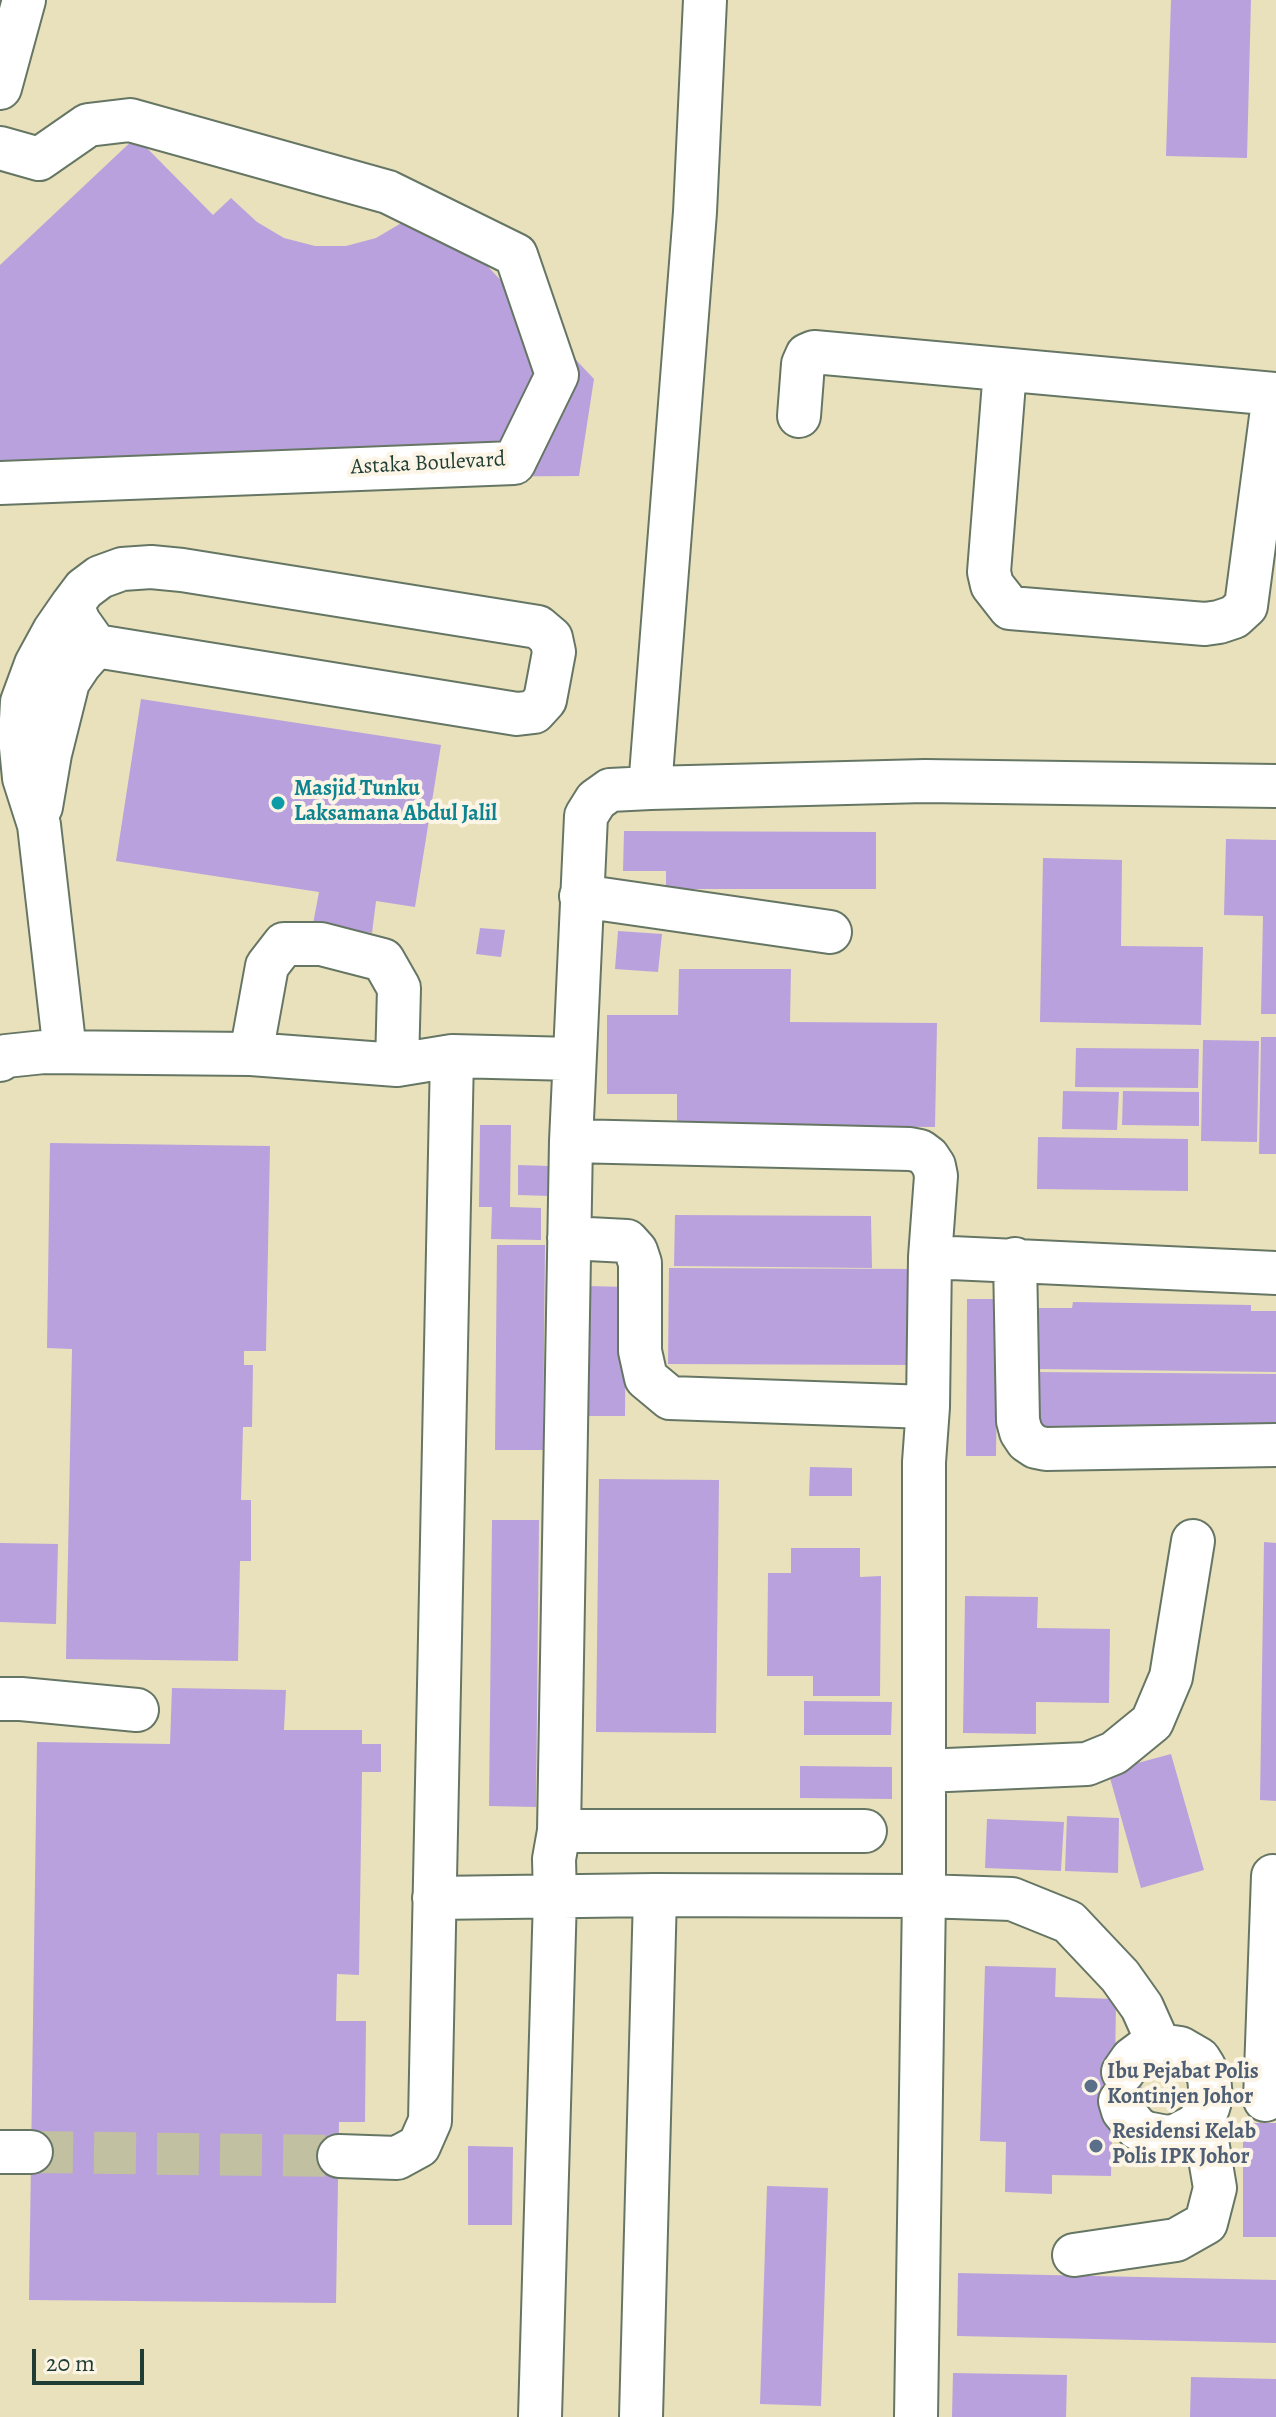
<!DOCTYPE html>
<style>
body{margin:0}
#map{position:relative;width:1276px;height:2417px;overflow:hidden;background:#e9e1bc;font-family:Alegreya,serif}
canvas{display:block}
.scale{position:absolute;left:32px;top:2349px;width:112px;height:36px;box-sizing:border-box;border:4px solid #1f3d34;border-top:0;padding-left:10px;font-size:24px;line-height:28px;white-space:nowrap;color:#1f3d34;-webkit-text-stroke:6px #fcf5e5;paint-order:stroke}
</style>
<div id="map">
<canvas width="1276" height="2417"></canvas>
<div class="scale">20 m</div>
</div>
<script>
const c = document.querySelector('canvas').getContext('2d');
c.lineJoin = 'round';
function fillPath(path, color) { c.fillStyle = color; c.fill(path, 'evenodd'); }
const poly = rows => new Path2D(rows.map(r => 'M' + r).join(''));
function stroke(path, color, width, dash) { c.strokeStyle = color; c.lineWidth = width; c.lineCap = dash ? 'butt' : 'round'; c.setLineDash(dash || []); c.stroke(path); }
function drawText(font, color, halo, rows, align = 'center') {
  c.font = font + ' Alegreya,serif'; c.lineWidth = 8; c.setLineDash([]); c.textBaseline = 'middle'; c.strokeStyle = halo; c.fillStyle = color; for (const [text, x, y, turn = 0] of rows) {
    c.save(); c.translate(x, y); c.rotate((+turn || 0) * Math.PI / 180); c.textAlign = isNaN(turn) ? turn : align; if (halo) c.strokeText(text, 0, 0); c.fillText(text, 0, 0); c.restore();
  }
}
fillPath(poly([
 [1171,0,1251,0,1247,158,1166,156],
 [136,137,213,215,231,198,257,222,284,238,315,246,346,246,376,238,403,222,425,200,594,379,579,476,0,480,0,265],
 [141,699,441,745,415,907,376,901,372,933,313,924,319,892,116,861],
 [624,831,876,832,876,889,666,889,666,871,623,871],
 [1226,839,1276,840,1276,1014,1261,1014,1263,916,1224,915],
 [1043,858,1122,860,1121,946,1203,947,1201,1025,1040,1022],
 [480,928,505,930,501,957,476,954],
 [618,931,662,934,658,972,615,969],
 [679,969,791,969,790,1022,937,1023,935,1127,677,1125,677,1094,607,1094,607,1015,678,1015],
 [1261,1037,1276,1037,1276,1154,1259,1154],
 [1203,1040,1259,1041,1257,1142,1201,1141],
 [1076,1048,1199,1049,1198,1088,1075,1087],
 [1063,1091,1119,1092,1117,1130,1062,1129],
 [1123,1091,1199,1092,1199,1126,1122,1125],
 [480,1125,511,1125,510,1207,541,1208,541,1240,491,1239,492,1207,479,1207],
 [1038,1137,1188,1139,1188,1191,1037,1189],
 [50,1143,270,1146,266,1351,244,1351,244,1365,253,1365,252,1427,243,1427,241,1500,251,1500,251,1561,240,1561,238,1661,66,1659,72,1349,47,1348],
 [518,1165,550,1166,550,1196,518,1195],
 [675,1215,871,1216,872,1268,674,1266],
 [497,1245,545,1245,543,1450,495,1450],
 [669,1268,919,1269,918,1365,668,1364],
 [588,1286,626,1287,625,1416,587,1416],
 [967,1299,998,1299,996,1456,966,1456],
 [1073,1302,1251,1305,1251,1311,1276,1311,1276,1372,1035,1369,1036,1308,1072,1308],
 [1036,1372,1276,1374,1276,1429,1036,1428],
 [810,1467,852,1468,852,1496,809,1496],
 [599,1479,719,1480,716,1733,596,1732],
 [492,1520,539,1520,536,1807,489,1806],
 [1264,1542,1276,1543,1276,1801,1260,1800],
 [0,1543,58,1544,56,1624,0,1622],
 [791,1548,860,1548,860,1577,881,1576,880,1696,813,1696,813,1676,767,1676,768,1573,791,1573],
 [965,1596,1038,1597,1037,1628,1110,1629,1109,1703,1036,1702,1036,1734,963,1733],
 [172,1688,286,1690,284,1730,362,1730,362,1744,381,1744,381,1772,362,1772,359,1975,337,1974,336,2021,366,2021,365,2122,339,2122,336,2303,29,2300,37,1742,170,1744],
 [804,1701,892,1702,891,1735,804,1735],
 [1171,1754,1204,1870,1141,1888,1108,1771],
 [800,1766,892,1767,892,1799,800,1798],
 [1067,1816,1119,1818,1118,1873,1065,1871],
 [987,1819,1064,1822,1061,1871,985,1868],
 [985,1966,1056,1968,1055,1997,1116,1999,1115,2072,1142,2073,1141,2102,1113,2101,1111,2176,1052,2175,1052,2194,1005,2192,1006,2142,980,2141],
 [1243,2123,1276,2123,1276,2237,1243,2237],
 [468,2146,513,2147,512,2225,468,2225],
 [767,2186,828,2188,821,2406,760,2404],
 [958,2273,1276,2280,1276,2343,957,2336],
 [953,2373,1067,2375,1066,2417,952,2417],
 [1191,2377,1276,2379,1276,2417,1190,2417]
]), '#b9a1dd');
stroke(poly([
 [31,2152,339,2156]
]), '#c1c0a1', 42, [42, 21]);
const minor = poly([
 [0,88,24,0],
 [0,148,39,159,88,125,130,120,388,192,516,255,557,375,514,463,0,483],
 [1005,370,989,572,992,585,1010,608,1205,624,1219,622,1234,617,1246,606,1274,394],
 [799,416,803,364,807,355,814,352,1276,394],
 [650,788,695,212,705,0],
 [41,807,50,754,68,682,80,664,96,646],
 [581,896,830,932],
 [65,1052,39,825,24,778,20,737,22,702,36,664,54,631,72,605,84,589,100,577,122,569,151,567,182,570,538,627,551,638,554,652,545,700,534,712,517,714,96,646,79,622,72,605],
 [251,1054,267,966,284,944,321,944,383,960,399,988,397,1065],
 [0,1060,6,1056,44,1052,251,1054,397,1065,452,1056,573,1059],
 [571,1141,910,1149,920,1151,928,1157,934,1166,936,1176,930,1257,928,1407,924,1462,924,1896,916,2417],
 [569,1238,627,1241,636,1251,640,1263,640,1351,646,1378,670,1398,928,1407],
 [930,1257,1276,1273],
 [1015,1259,1018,1421,1021,1432,1027,1441,1036,1447,1046,1449,1276,1445],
 [0,1699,21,1699,137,1710],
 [924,1771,1087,1764,1114,1753,1152,1722,1171,1677,1193,1541],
 [559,1831,865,1831],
 [434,1898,655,1895,924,1896,1012,1899,1069,1922,1120,1976,1142,2007,1159,2045],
 [1265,2100,1273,1876],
 [1120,2101,1123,2111,1137,2128,1146,2133,1167,2137,1177,2135,1196,2125,1208,2108,1211,2098,1209,2077,1204,2067,1199,2059,1180,2048,1159,2045,1144,2050,1132,2059,1123,2072],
 [0,2152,31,2152],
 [339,2156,397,2158,419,2146,430,2121,452,1056],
 [1074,2255,1176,2240,1206,2223,1215,2188,1203,2117],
 [540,2417,555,1897,554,1859,559,1831,571,1141,586,816,596,800,610,790,650,788,925,781,1276,786],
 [641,2417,655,1895]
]);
stroke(minor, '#667664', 46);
stroke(minor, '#fff', 42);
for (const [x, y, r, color] of [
 [278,803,8,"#0f9aa8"],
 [1091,2086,8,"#5c6f8a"],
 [1096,2146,8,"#5c6f8a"]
]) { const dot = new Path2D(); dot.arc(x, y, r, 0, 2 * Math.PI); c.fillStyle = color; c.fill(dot); stroke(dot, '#fcf5e5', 3); }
drawText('22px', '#1f3d34', '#fcf5e5', [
 ["Astaka Boulevard",428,464,-3]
]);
drawText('bold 22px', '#0d838f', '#fcf5e5', [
 ["Masjid Tunku",294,790],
 ["Laksamana Abdul Jalil",294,815]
], 'left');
drawText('bold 22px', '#4e5e75', '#fcf5e5', [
 ["Ibu Pejabat Polis",1107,2073],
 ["Kontinjen Johor",1107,2098],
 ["Residensi Kelab",1112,2133],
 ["Polis IPK Johor",1112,2158]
], 'left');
</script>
